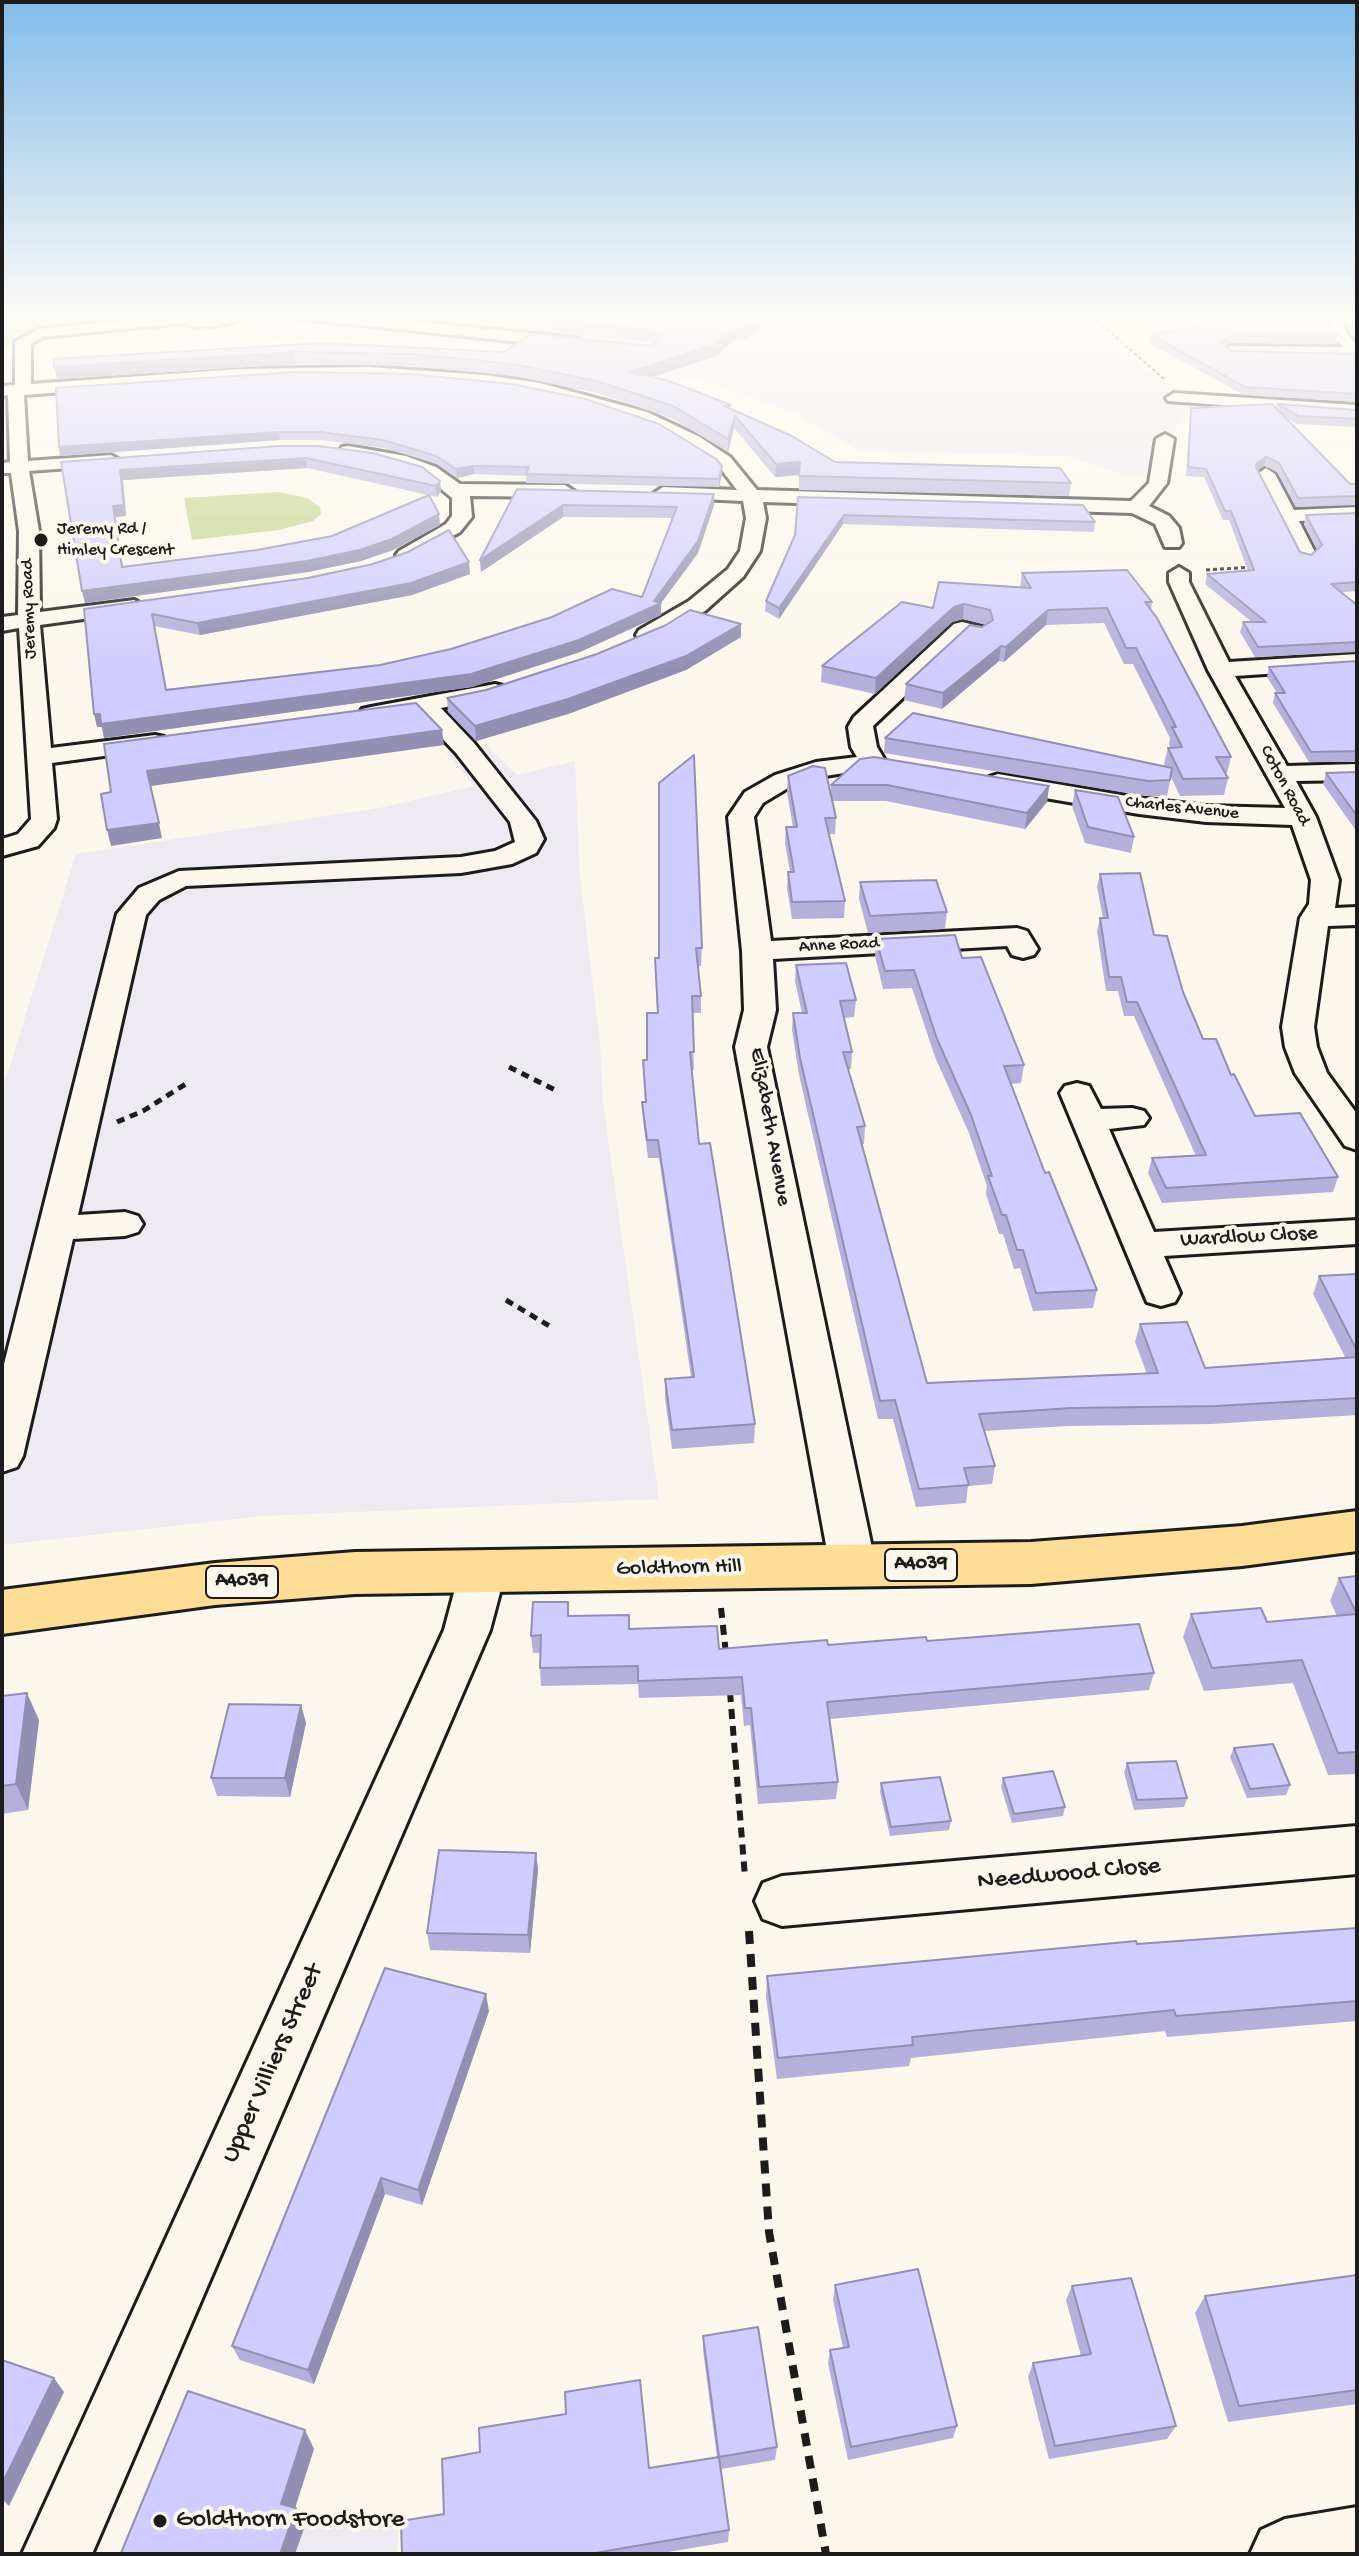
<!DOCTYPE html>
<style>
body{margin:0}
#map{position:relative;width:1359px;height:2556px;overflow:hidden;background:#fbf7ec;font-family:"Gochi Hand",sans-serif}
canvas{display:block}
.frame{position:absolute;inset:0;border:4px solid #1c1c1c;pointer-events:none}
</style>
<div id="map">
<canvas width="1359" height="2556"></canvas>
<div class="frame"></div>
</div>
<script>
const c = document.querySelector('canvas').getContext('2d');
c.lineJoin = 'round';
function fillPath(path, color) { c.fillStyle = color; c.fill(path, 'evenodd'); }
const poly = rows => new Path2D(rows.map(r => 'M' + r).join(''));
function stroke(path, color, width, dash) { c.strokeStyle = color; c.lineWidth = width; c.lineCap = dash ? 'butt' : 'round'; c.setLineDash(dash || []); c.stroke(path); }
function drawText(font, color, halo, rows, align = 'center') {
  c.font = font + ' "Gochi Hand",sans-serif'; c.lineWidth = 8; c.setLineDash([]); c.textBaseline = 'middle'; c.strokeStyle = halo; c.fillStyle = color; for (const [text, x, y, turn = 0] of rows) {
    c.save(); c.translate(x, y); c.rotate((+turn || 0) * Math.PI / 180); c.textAlign = isNaN(turn) ? turn : align; if (halo) c.strokeText(text, 0, 0); c.fillText(text, 0, 0); c.restore();
  }
}
fillPath(poly([
 [258,314,1073,314,1096,329,1134,362,1189,395,1191,406,1167,442,1156,475,1126,476,1067,456,859,451,795,413,695,378,659,379,499,344,368,339,267,340,266,335,242,336,246,321],
 [485,744,517,775,575,761,580,877,600,1043,603,1103,659,1499,262,1516,2,1545,2,1091,76,854,379,808,474,786,446,752],
 [269,2512,399,2520,397,2554,132,2554]
]), '#eeeaf2');
fillPath(poly([
 [2,314,25,314,103,322,42,328,18,334,6,347,2,347],
 [278,492,307,498,320,507,321,514,313,521,279,530,192,540,184,498]
]), '#c2d287');
const minor = poly([
 [225,314,239,314,236,321,215,326,194,327,182,323,43,337,31,344,31,384,238,369,369,367,485,375,540,383,647,412,700,437,730,457,757,490,1131,501,1149,483,1156,439,1165,434,1174,439,1167,483,1149,506,1169,516,1179,528,1182,543,1179,547,1165,547,1155,524,1132,513,763,502,766,518,760,551,743,577,705,611,647,642,639,640,636,635,639,630,689,601,728,569,740,551,746,518,743,501,656,497,654,493,663,487,737,490,718,465,688,445,635,420,539,393,485,385,369,377,238,379,24,395,28,461,111,455,120,460,111,465,29,471,39,531,40,612,134,600,145,606,134,612,40,625,51,748,155,735,164,737,167,742,164,747,155,749,52,763,57,819,54,828,38,846,2,856,2,839,18,834,31,819,19,628,2,631,2,617,18,615,19,531,11,473,2,473,2,463,10,462,8,395,2,396,2,386,15,385,15,342,39,329,183,315,195,319,225,314],
 [286,314,340,314,577,338,585,343,577,348,293,318,286,314],
 [1328,314,1342,314,1347,334,1357,345,1357,359,1230,356,1222,351,1230,346,1343,347,1333,335,1328,314],
 [1174,393,1357,405,1357,415,1168,401,1166,398,1174,393],
 [348,446,406,456,436,467,460,484,565,485,574,491,565,497,470,496,472,517,460,532,406,561,399,559,396,555,399,551,446,524,452,516,452,498,424,475,396,465,342,455,339,451,342,447,348,446],
 [1266,468,1275,474,1294,510,1357,507,1357,519,1299,521,1317,556,1307,562,1300,560,1257,474,1266,468],
 [1179,567,1189,573,1189,582,1229,662,1357,654,1357,668,1235,676,1287,766,1357,764,1357,780,1296,781,1316,817,1339,880,1335,908,1357,907,1357,925,1328,926,1314,1027,1317,1047,1327,1073,1357,1114,1357,1150,1345,1146,1295,1073,1285,1047,1282,1027,1300,918,1309,904,1311,880,1292,825,1206,822,1139,814,998,790,989,787,985,782,989,777,998,774,1139,798,1206,806,1285,808,1208,670,1169,582,1169,573,1179,567],
 [962,622,987,628,990,633,979,640,967,637,873,726,877,747,886,762,882,767,819,777,793,785,763,803,754,817,771,941,1017,928,1027,931,1038,949,1034,955,1023,958,1012,955,1007,946,773,959,776,1010,767,1047,876,1567,869,1580,853,1585,837,1580,830,1567,735,1047,744,1010,742,951,728,817,745,792,775,775,816,762,857,757,851,747,848,727,854,717,954,624,962,622],
 [495,684,503,686,507,691,503,696,441,708,474,743,536,821,544,839,536,853,512,864,461,873,186,886,159,900,146,915,78,1215,125,1212,138,1216,143,1224,138,1232,125,1236,73,1239,23,1456,17,1467,2,1472,2,1372,117,914,139,888,179,871,461,857,495,851,515,842,510,822,456,753,418,713,371,721,362,719,359,714,362,709,371,707,495,684],
 [1077,1083,1089,1086,1101,1109,1132,1108,1144,1111,1149,1118,1144,1125,1109,1129,1154,1232,1357,1220,1357,1244,1164,1256,1180,1293,1175,1302,1161,1306,1147,1302,1060,1093,1065,1086,1077,1083],
 [483,1552,499,1557,506,1570,490,1630,92,2554,22,2554,444,1630,460,1570,467,1557,483,1552],
 [1357,1826,1357,1874,782,1926,763,1919,755,1901,763,1883,782,1876,1357,1826],
 [1357,2507,1357,2554,1250,2554,1261,2530,1285,2519,1357,2507]
]);
const major = poly([
 [1357,1511,1357,1551,1242,1566,1031,1584,355,1594,215,1605,2,1634,2,1590,215,1563,355,1552,1031,1542,1242,1526,1357,1511]
]);
stroke(minor, '#1c1c1c', 6);
stroke(major, '#1c1c1c', 6);
stroke(poly([
 [9,314,21,316],
 [1089,314,1164,379]
]), '#1c1c1c', 2, [3, 3]);
stroke(poly([
 [1206,570,1252,567]
]), '#1c1c1c', 3, [4, 3]);
stroke(poly([
 [509,1067,555,1090],
 [117,1122,143,1111,189,1082],
 [506,1300,551,1327]
]), '#1c1c1c', 5, [8, 6]);
stroke(poly([
 [721,1608,726,1654],
 [730,1692,745,1877]
]), '#1c1c1c', 6, [10, 7]);
stroke(poly([
 [749,1931,769,2232,826,2554]
]), '#1c1c1c', 8, [13, 10]);
fillPath(minor, '#fbf7ec');
fillPath(major, '#fedd96');
fillPath(poly([
 [562,314,815,314,802,327,764,324,744,341,734,340,716,356,652,377,731,405,731,409,835,462,1071,483,1069,496,799,490,799,475,775,477,734,428,728,452,673,419,597,393,514,376,412,366,296,364,57,379,322,343,504,352,651,346,654,344,651,342,552,332,552,321],
 [1163,314,1328,314,1332,328,1338,336,1337,344,1230,343,1225,346,1231,351,1357,354,1357,402,1244,395,1149,343,1151,335,1212,324],
 [1349,314,1357,318,1357,341,1350,333,1347,321],
 [56,388,722,475,719,487,526,483,526,476,474,474,457,478,437,464,384,448,320,440,280,440,60,456],
 [1277,404,1357,410,1357,427,1297,424,1286,418,1350,484,1357,484,1357,505,1296,507,1277,472,1264,466,1258,470,1300,552,1311,555,1317,550,1304,524,1306,515,1357,513,1357,591,1342,592,1357,605,1357,652,1255,657,1240,632,1243,622,1252,622,1205,584,1207,574,1248,571,1229,520,1223,520,1204,477,1186,476,1191,408,1276,408],
 [279,446,440,481,441,491,437,497,429,495,440,525,393,550,361,561,308,572,85,603,61,462],
 [307,468,428,495,332,536,257,550,123,567,115,517,126,516,123,480],
 [517,489,714,494,714,505,698,553,661,603,661,615,580,652,472,687,104,738,102,727,97,727,84,609,470,574,412,595,200,635,154,626,166,689,380,665,451,649,642,597,673,518,563,517,481,572,480,560],
 [798,497,1095,522,1094,532,843,524,779,619,765,611,766,601,795,535],
 [1022,573,1152,602,1151,610,1231,757,1227,773,1225,773,1228,778,1224,795,1180,796,1171,777,1167,796,1145,796,884,753,885,738,1165,766,1164,764,1168,748,1171,748,1169,744,1170,738,1133,664,1124,664,1104,623,1046,625,1004,662,999,661,942,709,904,700,906,684,986,625,963,619,952,622,875,694,821,682,822,666,933,608,1020,588],
 [741,637,686,670,568,714,476,741,448,712,447,698],
 [1357,661,1357,762,1309,762,1273,703,1275,693,1277,693,1267,677,1269,667],
 [860,759,1049,786,1047,802,1025,829,886,801,832,801,836,818,835,834,829,834,845,901,844,918,792,919,787,888,788,872,790,872,785,843,786,827,793,827,787,792,788,776,831,795,831,785],
 [1357,772,1357,832,1323,784,1326,773],
 [659,783,702,948,701,966,698,966,701,996,701,1013,692,1013,694,1070,692,1070,699,1144,755,1424,754,1443,672,1449,665,1398,665,1379,691,1377,659,1158,648,1158,643,1120,642,1102,645,1102,643,1060,647,1060,657,1013,655,958,659,958],
 [1075,790,1134,837,1131,853,1085,843,1072,806],
 [1100,874,1154,935,1183,992,1203,1039,1231,1075,1255,1116,1338,1177,1333,1192,1162,1203,1148,1173,1152,1158,1196,1156,1134,1016,1124,1016,1118,991,1106,991,1097,931,1100,918,1103,918,1097,887],
 [860,882,947,912,945,929,868,933,859,899],
 [876,939,962,958,1024,1065,1021,1083,1011,1084,1045,1173,1097,1290,1093,1308,1033,1311,1020,1268,1014,1269,1003,1234,999,1234,986,1194,987,1186,969,1133,935,1057,912,988,883,989,875,956],
 [796,965,856,1000,854,1017,844,1018,852,1052,851,1069,848,1069,865,1126,864,1144,862,1144,927,1383,1147,1374,1135,1342,1140,1324,1205,1368,1345,1357,1313,1294,1319,1276,1357,1274,1357,1415,1211,1424,1068,1426,984,1431,995,1466,992,1484,968,1486,966,1503,916,1507,893,1419,878,1419,799,1075,792,1030,793,1013,802,1013,795,981],
 [1357,1576,1357,1774,1328,1775,1293,1683,1204,1691,1183,1637,1191,1614,1267,1622,1337,1616,1330,1601,1339,1578],
 [569,1616,719,1649,927,1641,1154,1673,1149,1690,830,1719,838,1782,836,1799,758,1804,750,1725,744,1726,741,1695,639,1698,638,1684,541,1686,540,1668,540,1653,533,1653,531,1636],
 [2,1696,39,1720,28,1810,2,1814],
 [301,1705,306,1723,290,1797,217,1796,211,1778],
 [1234,1748,1290,1785,1286,1795,1247,1798,1230,1757],
 [1127,1763,1187,1798,1184,1807,1134,1810,1124,1772],
 [1003,1778,1065,1807,1063,1816,1012,1823,1001,1787],
 [881,1783,951,1821,949,1830,890,1836,880,1792],
 [536,1853,538,1870,530,1953,430,1950,427,1933],
 [1357,1928,1357,2021,1167,2037,1165,2031,911,2058,909,2066,777,2079,766,1997,767,1976,1137,1944],
 [489,2011,422,2205,385,2194,314,2384,240,2360,232,2346],
 [1357,2275,1357,2404,1228,2422,1195,2313,1205,2296],
 [835,2285,957,2426,953,2438,848,2460,828,2363,830,2350,843,2348,833,2300],
 [1072,2286,1176,2426,1167,2439,1049,2459,1028,2377,1033,2363,1081,2356,1066,2300],
 [703,2336,777,2447,775,2460,721,2469,729,2530,728,2542,656,2554,402,2554,444,2514,480,2452,649,2468,717,2457,703,2350]
]), '#b4afdb');
fillPath(poly([
 [762,314,764,314,764,324,744,341,745,329],
 [804,314,815,314,802,327,802,316],
 [735,328,734,340,716,356,631,384,631,372],
 [1231,336,1230,343,1219,350,1221,342],
 [294,352,296,364,57,379,54,367],
 [735,416,734,428,728,452,728,439],
 [279,432,280,440,60,456,59,447],
 [1266,457,1264,466,1255,472,1257,463],
 [306,458,307,468,123,480,126,516,115,517,125,578,113,506,120,470],
 [800,462,800,475,775,477,776,464],
 [474,466,474,474,457,478,456,469],
 [722,466,722,475,719,487,719,479],
 [440,481,441,491,437,497,436,486],
 [714,494,714,505,698,553,661,603,661,615,580,652,472,687,104,738,102,727,97,727,94,714,471,674,654,601],
 [563,505,563,517,481,572,480,560],
 [439,514,440,525,393,550,361,561,308,572,85,603,82,591],
 [844,515,843,524,779,619,779,608],
 [469,562,470,574,412,595,200,635,197,623],
 [964,604,963,619,952,622,875,694,876,678,954,607],
 [1048,610,1046,625,1004,662,1006,647],
 [741,624,741,637,686,670,568,714,476,741,475,726],
 [1001,646,999,661,942,709,943,693],
 [442,730,444,745,151,786,147,771],
 [1049,786,1047,802,1025,829,1027,813],
 [159,823,162,838,111,846,107,830],
 [27,1693,39,1720,28,1810,16,1784],
 [301,1705,306,1723,290,1797,285,1778],
 [536,1853,538,1870,530,1953,528,1935],
 [486,1994,489,2011,422,2205,418,2190],
 [381,2178,385,2194,314,2384,308,2370],
 [54,2378,64,2392,9,2506,2,2499,2,2484],
 [305,2430,314,2449,291,2521,281,2504],
 [296,2508,305,2526,295,2554,280,2554]
]), '#928fb2');
const building = poly([
 [562,314,762,314,745,329,735,328,716,344,631,372,669,381,731,405,724,406,790,435,835,462,1060,468,1071,483,799,476,800,462,776,464,735,416,728,439,673,406,597,381,513,364,411,354,294,352,54,367,54,359,322,343,504,352,531,334,651,346,662,339,651,330,552,321,562,314],
 [1201,314,1328,314,1332,328,1338,336,1231,336,1221,342,1231,351,1357,354,1357,394,1245,387,1151,335,1232,320,1201,314],
 [1349,314,1357,318,1357,332,1351,325,1349,314],
 [295,372,411,374,512,384,585,399,659,424,716,459,722,466,719,479,526,474,529,467,474,466,456,469,436,456,383,440,319,432,279,432,59,447,56,388,295,372],
 [1272,404,1350,484,1357,484,1357,496,1298,498,1279,463,1266,457,1257,463,1256,467,1300,552,1311,555,1322,545,1306,515,1357,513,1357,582,1331,584,1357,605,1357,642,1258,647,1243,622,1266,622,1207,574,1254,570,1231,511,1225,511,1206,469,1188,467,1191,408,1272,404],
 [1277,404,1357,410,1357,419,1299,416,1277,404],
 [279,446,318,446,373,453,422,467,440,481,436,486,306,458,120,470,124,505,113,506,122,567,257,550,332,536,429,495,439,514,392,539,360,550,307,561,82,591,61,462,279,446],
 [517,489,714,494,698,541,654,601,661,603,579,640,471,674,101,724,100,714,94,714,84,609,308,578,373,564,408,552,449,530,469,562,411,583,197,623,152,614,166,690,380,665,451,649,552,617,612,589,642,597,677,507,563,505,480,560,517,489],
 [798,497,1083,505,1095,522,844,515,779,608,766,601,795,535,798,497],
 [1127,570,1152,602,1145,602,1157,618,1231,757,1216,757,1228,778,1183,779,1168,748,1182,747,1172,727,1176,727,1136,648,1126,648,1107,608,1048,610,1006,647,1001,646,943,693,906,684,970,625,982,627,993,620,990,610,964,604,954,607,876,678,822,666,902,602,933,608,939,582,1031,588,1022,573,1127,570],
 [690,610,741,624,686,656,568,699,475,726,447,698,486,690,597,654,666,625,690,610],
 [1357,661,1357,751,1311,752,1275,693,1285,693,1269,667,1357,661],
 [416,703,442,730,147,771,159,823,107,830,101,794,111,792,104,744,416,703],
 [913,713,1172,768,1170,780,1148,781,885,738,913,713],
 [694,755,702,948,696,948,701,996,692,996,694,1052,690,1052,699,1144,710,1143,755,1424,672,1430,665,1379,694,1377,658,1140,647,1140,642,1102,646,1102,643,1060,647,1060,647,1013,658,1013,655,958,659,958,659,783,694,755],
 [874,757,1049,786,1027,813,887,785,831,785,860,759,874,757],
 [813,766,825,768,836,818,825,818,845,901,792,902,788,872,794,872,786,827,797,827,788,776,813,766],
 [1357,772,1357,816,1326,773,1357,772],
 [1075,790,1118,797,1134,837,1088,827,1075,790],
 [1140,873,1154,935,1167,936,1183,992,1203,1039,1216,1039,1231,1075,1234,1074,1255,1116,1300,1113,1338,1177,1166,1188,1152,1158,1206,1155,1137,1002,1127,1002,1121,977,1109,977,1100,918,1108,918,1100,874,1140,873],
 [936,880,947,912,870,916,860,882,936,880],
 [955,935,962,958,981,957,1024,1065,1004,1066,1045,1173,1049,1172,1097,1290,1036,1293,1023,1250,1017,1250,1006,1215,1002,1215,988,1176,992,1176,971,1115,937,1039,914,970,885,971,876,939,955,935],
 [846,963,856,1000,840,1001,852,1052,843,1052,865,1126,857,1127,927,1383,1158,1373,1140,1324,1187,1322,1205,1368,1357,1357,1357,1398,1216,1406,1072,1408,979,1414,995,1466,964,1468,969,1485,919,1489,895,1400,880,1401,800,1058,793,1013,807,1013,796,965,846,963],
 [1357,1274,1357,1351,1319,1276,1357,1274],
 [1357,1576,1357,1752,1338,1753,1302,1660,1212,1668,1191,1614,1261,1608,1267,1622,1357,1614,1339,1578,1357,1576],
 [533,1602,568,1602,568,1616,629,1615,629,1629,717,1626,719,1649,827,1640,828,1645,926,1637,927,1641,1139,1624,1154,1673,827,1702,838,1782,759,1787,751,1708,745,1708,742,1677,638,1681,638,1666,540,1668,541,1635,531,1636,533,1602],
 [27,1693,16,1784,2,1786,2,1696,27,1693],
 [229,1704,301,1705,285,1778,211,1778,229,1704],
 [1273,1744,1290,1785,1250,1789,1234,1748,1273,1744],
 [1176,1761,1187,1798,1137,1800,1127,1763,1176,1761],
 [1053,1771,1065,1807,1014,1814,1003,1778,1053,1771],
 [940,1777,951,1821,891,1827,881,1783,940,1777],
 [439,1850,536,1853,528,1935,427,1933,439,1850],
 [1357,1928,1357,2001,1176,2016,1174,2010,912,2037,913,2045,778,2058,767,1976,1136,1941,1137,1944,1357,1928],
 [385,1968,486,1994,418,2190,381,2178,308,2370,232,2346,385,1968],
 [918,2269,957,2426,851,2447,830,2350,849,2347,835,2285,918,2269],
 [1357,2275,1357,2390,1239,2406,1205,2296,1357,2275],
 [1131,2278,1176,2426,1055,2446,1033,2363,1091,2354,1072,2286,1131,2278],
 [758,2327,777,2447,719,2457,703,2336,758,2327],
 [2,2360,54,2378,2,2484,2,2360],
 [640,2380,649,2468,719,2457,729,2530,589,2554,402,2554,401,2521,444,2514,442,2459,480,2452,479,2428,566,2414,565,2392,640,2380],
 [188,2391,305,2430,281,2504,296,2508,280,2554,125,2554,121,2553,188,2391]
]);
fillPath(building, '#d1ccff');
stroke(building, '#928fb2', 2);
const sky = c.createLinearGradient(0, 0, 0, 672);
sky.addColorStop(0, '#83bcea');
sky.addColorStop(0.47, '#fdfbf6');
sky.addColorStop(1, '#fdfbf600');
c.fillStyle = sky;
c.fillRect(0, 0, 1359, 672);
for (const [x, y, r, color] of [
 [41,540,8,"#1c1c1c"],
 [160,2521,8,"#1c1c1c"]
]) { const dot = new Path2D(); dot.arc(x, y, r, 0, 2 * Math.PI); c.fillStyle = color; c.fill(dot); stroke(dot, '#fbf7ec', 3); }
drawText('18px', '#1c1c1c', '#fbf7ec', [
 ["Jeremy Rd /",57,530],
 ["Himley Crescent",57,551]
], 'left');
drawText('18px', '#1c1c1c', '#fbf7ec', [
 ["Jeremy Road",30,609,-92],
 ["Coton Road",1284,786,62],
 ["Charles Avenue",1182,809,6],
 ["Anne Road",839,946,-3]
]);
for (const [x, y, w] of [
 [921,1565,72],
 [242,1582,72]
]) { const box = new Path2D(); box.roundRect(x - w / 2, y - 16, w, 32, 6); c.fillStyle = '#fbf7ec'; c.fill(box); stroke(box, '#1c1c1c', 2); }
drawText('bold 20px', '#1c1c1c', null, [
 ["A4039",921,1565],
 ["A4039",242,1582]
]);
drawText('22px', '#1c1c1c', '#fbf7ec', [
 ["Elizabeth Avenue",769,1127,80],
 ["Wardlow Close",1249,1238,-3],
 ["Goldthorn Hill",679,1569,-1]
]);
drawText('26px', '#1c1c1c', '#fbf7ec', [
 ["Needwood Close",1069,1875,-5],
 ["Upper Villiers Street",274,2064,-66]
]);
drawText('26px', '#1c1c1c', '#fbf7ec', [
 ["Goldthorn Foodstore",176,2521]
], 'left');
</script>
